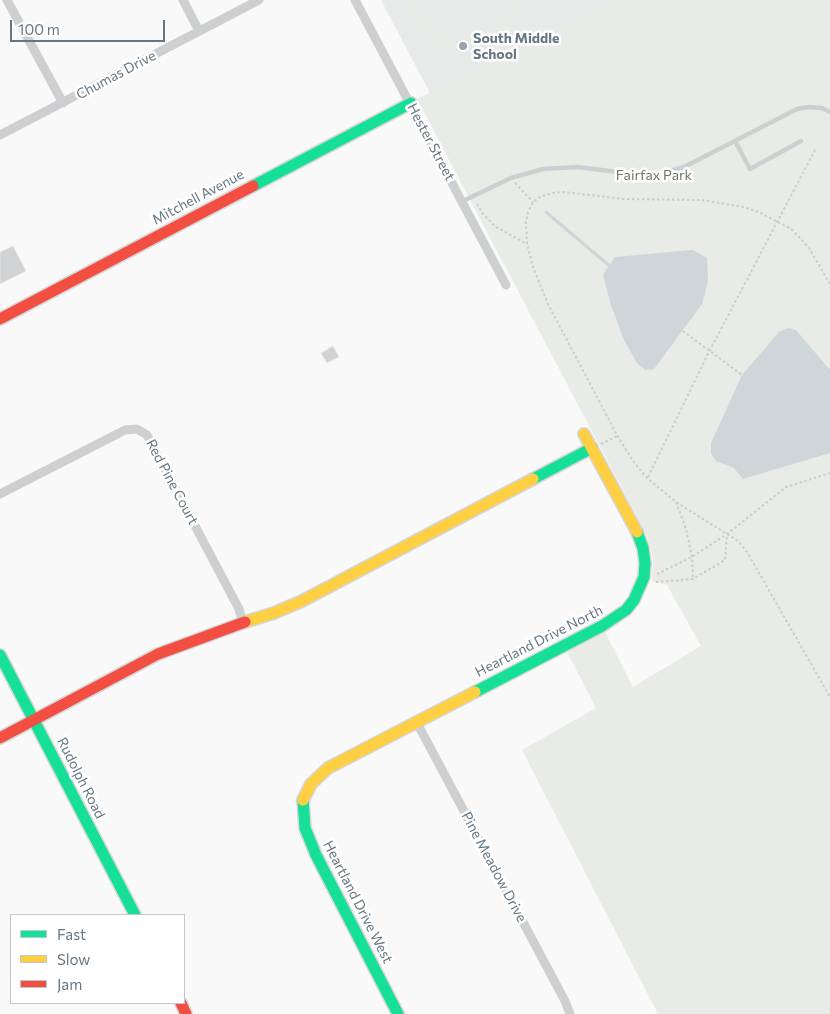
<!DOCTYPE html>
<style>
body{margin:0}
#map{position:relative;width:830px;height:1014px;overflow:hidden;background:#f9f9f9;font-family:Commissioner,sans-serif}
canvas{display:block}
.legend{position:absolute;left:10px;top:914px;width:175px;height:90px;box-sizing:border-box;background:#fff;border:1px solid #c1c8cd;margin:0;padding:6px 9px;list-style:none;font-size:15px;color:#657683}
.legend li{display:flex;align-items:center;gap:10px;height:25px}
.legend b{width:25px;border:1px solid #c1c8cd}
.scale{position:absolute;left:10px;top:20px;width:155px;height:22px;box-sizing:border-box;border:2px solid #657683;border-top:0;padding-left:6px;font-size:15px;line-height:18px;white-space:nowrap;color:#657683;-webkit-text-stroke:4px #fff;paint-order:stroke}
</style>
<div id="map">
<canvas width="830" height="1014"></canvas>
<ul class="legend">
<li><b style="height:6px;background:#16e098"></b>Fast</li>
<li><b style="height:6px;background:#ffcf43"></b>Slow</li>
<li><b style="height:6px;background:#f24e42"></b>Jam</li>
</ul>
<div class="scale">100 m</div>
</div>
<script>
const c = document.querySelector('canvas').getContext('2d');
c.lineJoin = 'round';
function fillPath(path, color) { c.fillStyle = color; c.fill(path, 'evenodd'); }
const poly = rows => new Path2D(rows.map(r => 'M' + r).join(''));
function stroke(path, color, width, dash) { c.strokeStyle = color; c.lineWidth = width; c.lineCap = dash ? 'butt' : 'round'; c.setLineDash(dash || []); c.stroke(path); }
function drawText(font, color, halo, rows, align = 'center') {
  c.font = font + ' Commissioner,sans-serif'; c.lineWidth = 5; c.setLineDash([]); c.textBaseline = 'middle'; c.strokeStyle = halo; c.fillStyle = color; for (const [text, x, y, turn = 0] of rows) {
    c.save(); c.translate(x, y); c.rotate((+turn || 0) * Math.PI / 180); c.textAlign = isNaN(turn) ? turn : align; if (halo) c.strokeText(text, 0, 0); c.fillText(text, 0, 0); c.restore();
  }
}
fillPath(poly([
 [381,0,612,0,430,93]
]), '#e8e9e9');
fillPath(poly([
 [402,0,414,0,422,15,434,30,446,36,460,39,485,34,497,26,507,14,512,0,522,0,515,20,504,34,492,43,477,48,461,50,445,47,429,38,415,24],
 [612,0,830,0,830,1014,658,1014,522,750,596,708,564,646,602,626,633,687,701,646,667,585,652,581,653,561,651,549,647,536,417,99]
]), '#e8ebe6');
fillPath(poly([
 [693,250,707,258,708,281,702,304,654,369,645,370,637,363,624,340,611,305,603,275,615,257],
 [788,328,796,330,830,370,830,453,743,479,734,468,716,461,711,453,711,443,742,375,779,332]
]), '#ced6d9');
stroke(poly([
 [546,212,612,268]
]), '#ced6d9', 3);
const building = poly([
 [13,246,26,271,0,284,0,252,13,246],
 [333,346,339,357,327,363,321,353,333,346]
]);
fillPath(building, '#d0d2d3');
stroke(building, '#e8e8e8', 1);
const fast = poly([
 [253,186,411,103],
 [533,479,592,448],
 [0,655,135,915],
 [475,692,602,626,626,610,634,600,644,577,645,563,643,548,637,532],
 [303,800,305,828,316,855,398,1014]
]);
const slow = poly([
 [584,434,637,532],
 [245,622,274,613,302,601,533,479],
 [303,800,311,784,328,768,475,692]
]);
const jam = poly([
 [0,319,253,186],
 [0,738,158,654,245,622],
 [181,1003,186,1014]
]);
stroke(fast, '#d5d6d7', 14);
stroke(slow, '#d5d6d7', 14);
stroke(jam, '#d5d6d7', 14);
stroke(poly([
 [515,183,533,202],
 [477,204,483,214,496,227,527,244],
 [830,284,809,248,800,238,791,229,759,212,743,207,702,200,623,199,564,192,553,193,542,196,533,202,528,212,526,222,527,244,533,267,548,304,617,435,633,461,647,478,676,502,727,534,738,541,747,552,830,697],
 [683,331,742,375],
 [601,444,617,436],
 [648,477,710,350,816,148],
 [676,502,686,529,692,557,693,579],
 [657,574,692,557,727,534],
 [656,582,693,579,725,560,727,534,786,487,830,473]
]), '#cbcccd', 2, [2.5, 2.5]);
stroke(poly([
 [735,141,750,169,801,141],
 [463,201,511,178,543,169,577,167,642,175,663,173,684,167,797,109,809,107,822,108,830,112]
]), '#cecfd0', 4.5);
stroke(poly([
 [7,0,63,103],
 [183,0,199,31],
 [355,0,506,285],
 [0,135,259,0],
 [0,494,125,430,137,429,147,435,239,609,243,623],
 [416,721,565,1001,570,1014]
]), '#cecfd0', 9);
stroke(fast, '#16e098', 11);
stroke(slow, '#ffcf43', 11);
stroke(jam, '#f24e42', 11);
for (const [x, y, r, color] of [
 [463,46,5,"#99a4ac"]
]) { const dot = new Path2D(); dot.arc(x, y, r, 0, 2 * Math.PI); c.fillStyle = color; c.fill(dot); stroke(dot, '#fff', 2); }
drawText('bold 14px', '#657683', '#fff', [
 ["South Middle",473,38],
 ["School",473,54]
], 'left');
drawText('14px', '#657683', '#fff', [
 ["Chumas Drive",116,75,-28],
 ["Hester Street",431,142,62],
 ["Mitchell Avenue",198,197,-28],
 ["Red Pine Court",172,482,62],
 ["Heartland Drive North",539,641,-27],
 ["Rudolph Road",81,778,63],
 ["Pine Meadow Drive",494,867,62],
 ["Heartland Drive West",358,902,63]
]);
drawText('14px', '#687a64', '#fff', [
 ["Fairfax Park",654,175]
]);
</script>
